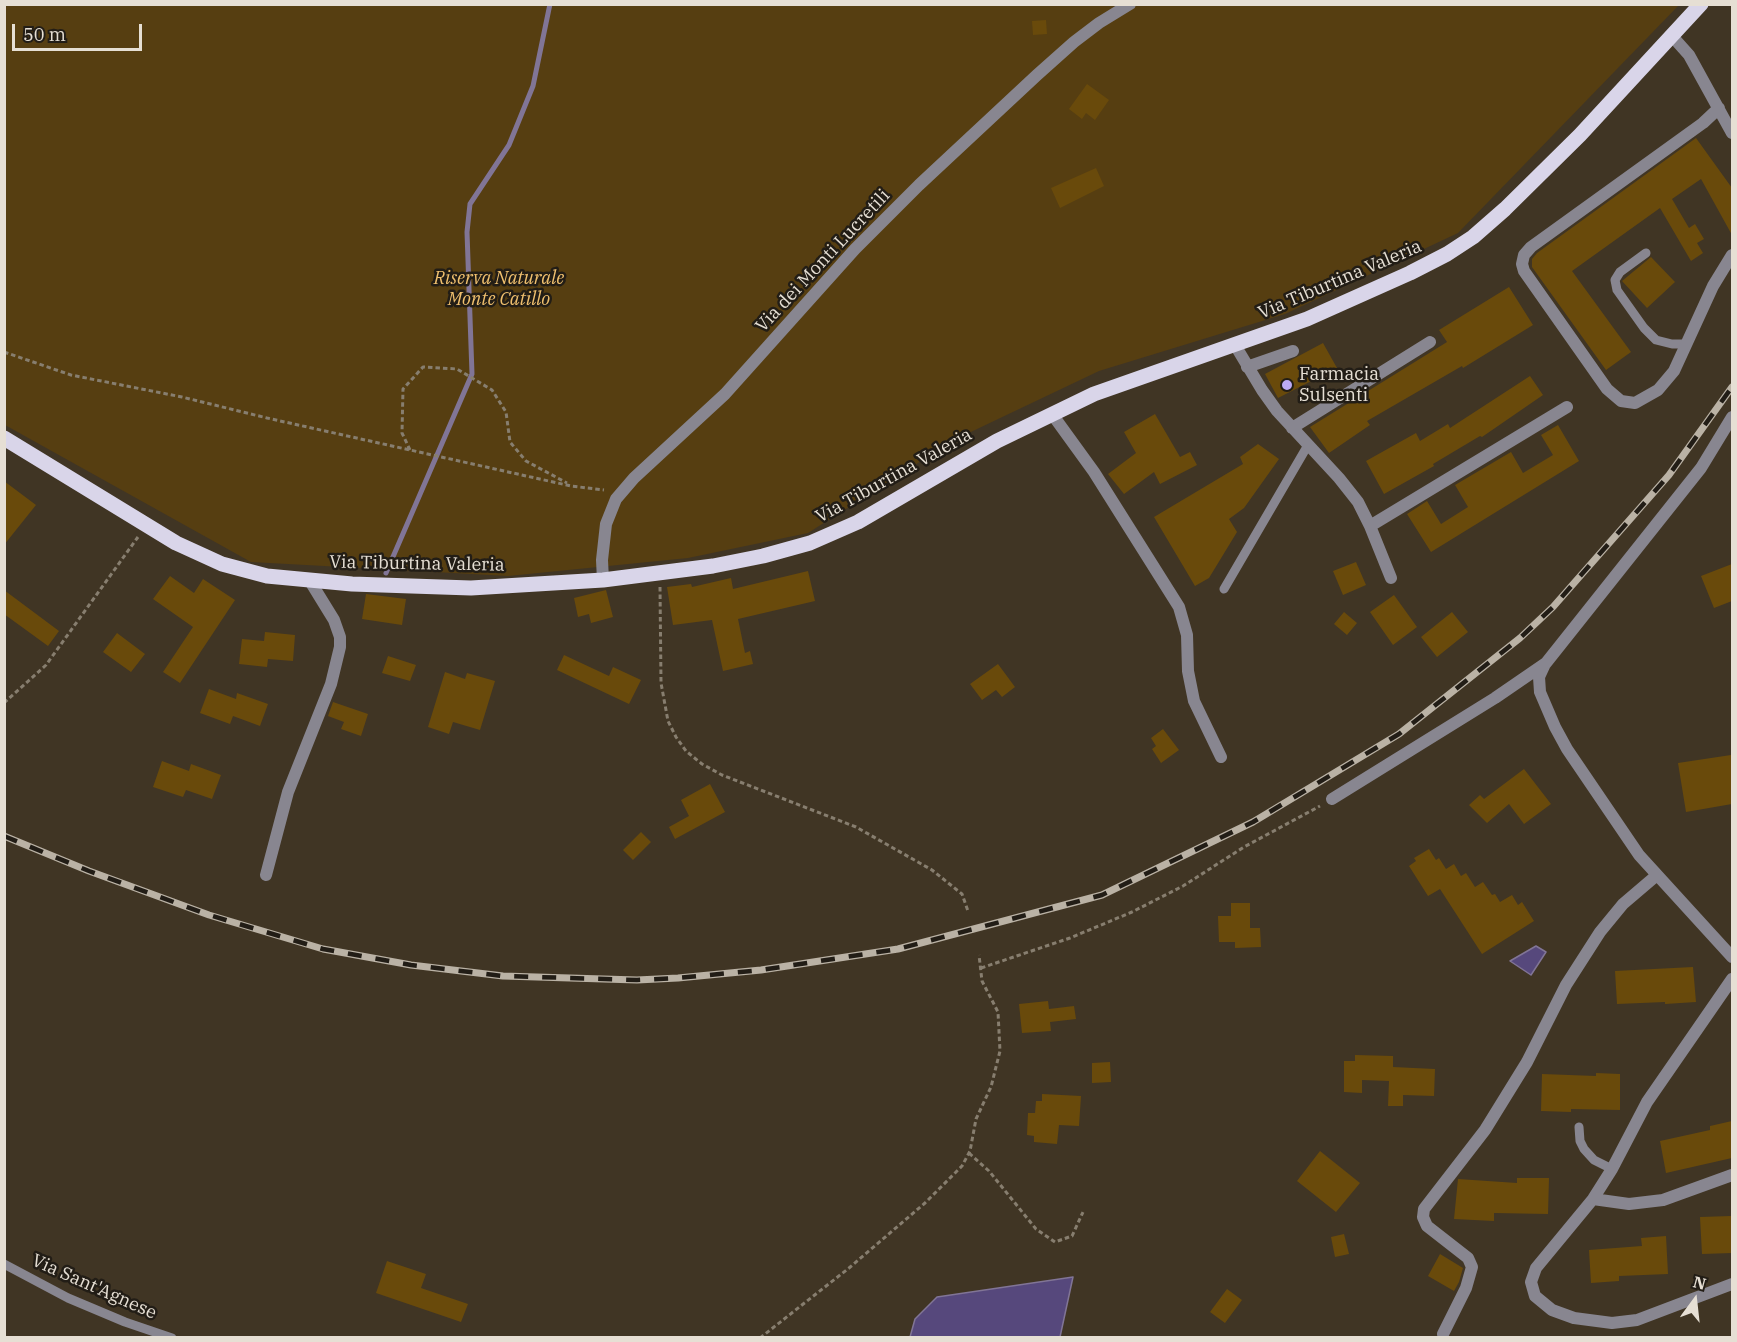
<!DOCTYPE html>
<style>
body{margin:0}
#map{position:relative;width:1737px;height:1342px;overflow:hidden;background:#403524;font-family:"IBM Plex Serif",serif}
canvas{display:block}
.frame{position:absolute;inset:0;border:6px solid #e6dfd4;pointer-events:none}
.north{position:absolute;left:1665px;top:1270px;width:60px;height:60px;-webkit-text-stroke:4px #221d16;paint-order:stroke;rotate:15deg;font-size:16px;font-weight:700;line-height:24px;text-align:center;color:#e6dfd4}
.north::after{content:'';display:block;margin:auto;width:21px;height:27px;background:#e6dfd4;clip-path:polygon(50% 0,100% 100%,50% 72%,0 100%)}
.scale{position:absolute;left:12px;top:24px;width:130px;height:27px;box-sizing:border-box;border:3px solid #e6dfd4;border-top:0;padding-left:8px;font-size:18px;line-height:21px;white-space:nowrap;color:#e6dfd4;-webkit-text-stroke:4px #221d16;paint-order:stroke}
</style>
<div id="map">
<canvas width="1737" height="1342"></canvas>
<div class="frame"></div>
<div class="north">N</div>
<div class="scale">50 m</div>
</div>
<script>
const c = document.querySelector('canvas').getContext('2d');
c.lineJoin = 'round';
function fillPath(path, color) { c.fillStyle = color; c.fill(path, 'evenodd'); }
const poly = rows => new Path2D(rows.map(r => 'M' + r).join(''));
function stroke(path, color, width, dash) { c.strokeStyle = color; c.lineWidth = width; c.lineCap = dash ? 'butt' : 'round'; c.setLineDash(dash || []); c.stroke(path); }
function drawText(font, color, halo, rows, align = 'center') {
  c.font = font + ' "IBM Plex Serif",serif'; c.lineWidth = 5; c.setLineDash([]); c.textBaseline = 'middle'; c.strokeStyle = halo; c.fillStyle = color; for (const [text, x, y, turn = 0] of rows) {
    c.save(); c.translate(x, y); c.rotate((+turn || 0) * Math.PI / 180); c.textAlign = isNaN(turn) ? turn : align; if (halo) c.strokeText(text, 0, 0); c.fillText(text, 0, 0); c.restore();
  }
}
fillPath(poly([
 [5,5,1679,5,1458,233,1285,314,1099,371,954,440,808,533,688,558,508,576,251,562,5,425]
]), '#563e11');
const water = poly([
 [1536,946,1546,952,1531,975,1510,961,1536,946],
 [1073,1277,1060,1337,910,1337,915,1319,937,1297,1073,1277]
]);
fillPath(water, '#56487c');
stroke(water, '#817596', 1.5);
stroke(poly([
 [386,573,472,374,467,232,470,204,509,145,533,86,550,4]
]), '#817596', 5);
fillPath(poly([
 [1046,20,1047,34,1033,35,1032,21],
 [1087,84,1109,100,1095,120,1086,113,1082,119,1069,109],
 [1696,138,1732,188,1732,235,1701,179,1672,199,1689,228,1695,224,1704,239,1697,243,1703,253,1691,261,1660,208,1572,271,1631,352,1606,370,1532,267,1532,259,1537,253],
 [1096,168,1104,186,1060,208,1051,188],
 [1651,257,1675,282,1647,308,1622,281],
 [1509,287,1533,325,1463,368,1462,366,1367,421,1370,425,1329,453,1310,427,1447,342,1439,330],
 [1323,343,1337,368,1278,398,1265,374],
 [1530,376,1543,395,1482,437,1480,436,1433,464,1434,466,1384,494,1366,461,1416,433,1420,441,1448,424,1450,428],
 [1155,414,1180,457,1190,452,1197,465,1160,484,1154,472,1124,494,1108,474,1136,453,1124,432],
 [1558,425,1579,461,1431,552,1407,514,1427,501,1441,524,1468,507,1455,485,1511,452,1523,473,1553,455,1541,435],
 [1258,444,1279,459,1244,508,1229,519,1237,532,1209,578,1195,586,1154,517,1243,464,1240,457],
 [4,481,36,505,4,545],
 [1356,562,1366,585,1343,595,1333,571],
 [1732,564,1732,601,1714,608,1701,576],
 [808,571,815,601,738,619,745,653,750,651,753,664,723,671,712,620,673,625,667,587,691,584,692,587,731,578,733,589],
 [170,576,194,593,203,579,235,600,180,683,163,672,193,627,153,599],
 [4,590,59,631,48,646,4,614],
 [606,590,613,617,591,623,589,614,578,617,574,598],
 [366,594,406,599,402,625,362,619],
 [1394,595,1417,627,1393,645,1370,612],
 [1344,612,1357,623,1347,635,1334,624],
 [1452,612,1468,632,1437,657,1421,637],
 [265,632,295,635,293,661,268,659,267,667,239,664,242,639,264,641],
 [117,633,145,654,131,672,103,652],
 [564,655,609,676,613,667,641,680,629,704,557,670],
 [388,656,416,665,410,681,382,673],
 [998,664,1015,687,1002,697,996,690,982,700,970,684],
 [445,672,465,679,467,673,495,681,480,730,453,722,449,734,428,727],
 [209,689,236,699,237,693,268,704,260,726,233,716,230,724,200,713],
 [333,702,368,714,361,736,341,729,344,722,328,716],
 [1163,729,1179,750,1161,763,1152,749,1156,746,1151,738],
 [1731,755,1732,804,1686,812,1678,763],
 [162,761,189,771,191,764,221,775,212,799,186,790,183,797,153,787],
 [1524,769,1551,804,1524,824,1509,804,1487,823,1469,805,1480,795,1484,799],
 [710,784,725,812,675,839,669,827,689,816,681,800],
 [641,832,651,842,633,860,623,850],
 [1429,849,1436,860,1439,858,1446,869,1454,864,1461,876,1466,873,1475,887,1483,882,1492,895,1495,894,1500,902,1512,895,1518,905,1522,902,1534,921,1482,954,1440,889,1428,896,1409,866,1416,861,1414,858],
 [1231,903,1250,903,1250,928,1260,928,1261,947,1235,948,1235,942,1219,942,1218,916,1231,916],
 [1693,967,1696,1002,1665,1004,1665,1002,1617,1004,1615,971],
 [1048,1001,1049,1009,1074,1006,1076,1019,1050,1022,1051,1031,1022,1033,1019,1004],
 [1355,1055,1393,1056,1393,1067,1435,1069,1434,1096,1403,1095,1403,1106,1388,1106,1389,1081,1362,1080,1362,1093,1344,1092,1344,1061,1355,1061],
 [1110,1062,1111,1082,1092,1083,1092,1063],
 [1596,1073,1620,1074,1620,1110,1571,1109,1571,1112,1541,1111,1542,1074,1596,1076],
 [1042,1094,1081,1096,1079,1126,1059,1125,1057,1144,1034,1142,1034,1136,1027,1135,1028,1113,1035,1113,1036,1101,1042,1101],
 [1732,1121,1732,1158,1666,1173,1660,1141,1710,1130,1710,1126],
 [1320,1151,1360,1183,1336,1212,1297,1181],
 [1517,1178,1549,1178,1548,1214,1494,1213,1494,1221,1454,1219,1458,1179,1517,1183],
 [1731,1216,1732,1253,1702,1254,1700,1217],
 [1344,1234,1349,1254,1335,1257,1331,1237],
 [1666,1236,1668,1274,1619,1276,1619,1281,1591,1283,1589,1250,1642,1246,1641,1238],
 [1440,1254,1463,1268,1459,1282,1454,1291,1428,1276],
 [387,1261,426,1274,421,1288,468,1304,461,1322,376,1293],
 [1227,1289,1242,1300,1225,1323,1210,1312]
]), '#694a0b');
stroke(poly([
 [4,352,71,375,182,397,267,418,571,486,604,490],
 [410,450,402,433,403,389,423,367,457,369,492,390,506,412,510,442,526,461,567,483],
 [660,587,661,683,668,721,676,737,686,751,702,764,722,775,856,827,932,870,962,894,968,911],
 [4,703,46,665,138,537],
 [981,968,1070,938,1132,912,1183,886,1244,847,1320,806],
 [969,1153,989,1171,1036,1229,1055,1242,1072,1236,1083,1212],
 [760,1338,849,1268,925,1203,962,1166,970,1151,976,1119,991,1087,1000,1051,998,1012,982,981,979,955]
]), '#877e6f', 3, [4.5, 3]);
stroke(poly([
 [1646,253,1620,272,1615,280,1617,290,1644,328,1656,340,1672,344,1687,344],
 [1224,589,1308,445],
 [1579,1127,1580,1141,1584,1149,1594,1160,1612,1169],
 [4,1264,68,1298,125,1322,172,1338]
]), '#888690', 9);
stroke(poly([
 [1672,36,1689,55,1732,133],
 [1719,108,1703,123,1531,247,1524,255,1522,264,1524,271,1607,389,1621,401,1635,403,1658,390,1674,371,1713,286,1732,255],
 [1235,345,1262,390,1277,411,1339,478,1358,502,1370,526,1391,578],
 [1247,367,1293,351],
 [1052,414,1094,472,1179,607,1187,635,1188,671,1194,701,1221,757],
 [1292,428,1430,342],
 [1370,526,1567,407],
 [603,580,602,560,606,524,616,499,634,478,725,394,855,249,919,185,1037,75,1074,42,1099,23,1130,4],
 [1545,664,1539,677,1540,692,1555,727,1567,749,1639,855,1732,957],
 [1332,799,1495,698,1546,663,1701,468,1732,417],
 [266,875,288,792,331,684,340,647,340,637,334,620,310,581],
 [1732,979,1647,1102,1612,1169,1593,1199,1536,1268,1531,1282,1535,1296,1552,1310,1574,1318,1612,1323,1637,1320,1732,1284],
 [1593,1199,1629,1204,1663,1200,1732,1175],
 [1443,1334,1466,1288,1472,1267,1468,1258,1427,1226,1423,1217,1424,1209,1485,1130,1527,1062,1566,985,1600,932,1623,904,1657,875]
]), '#888690', 12);
stroke(poly([
 [4,438,176,543,222,564,267,576,352,584,471,588,603,580,713,566,763,556,810,543,858,522,997,441,1094,394,1307,319,1410,273,1447,254,1473,237,1505,209,1580,135,1701,4]
]), '#d9d5e9', 15);
const rail = poly([
 [4,836,89,871,209,915,323,949,411,965,503,976,637,980,678,978,761,970,898,949,1102,895,1253,822,1399,734,1520,638,1553,607,1669,475,1732,387]
]);
stroke(rail, '#bab2a5', 7);
stroke(rail, '#221d16', 4.5, [14]);
for (const [x, y, r, color] of [
 [1287,385,6,"#bcaaf5"]
]) { const dot = new Path2D(); dot.arc(x, y, r, 0, 2 * Math.PI); c.fillStyle = color; c.fill(dot); stroke(dot, '#221d16', 2); }
drawText('18px', '#e6dfd4', '#221d16', [
 ["Via dei Monti Lucretili",823,261,-47],
 ["Via Tiburtina Valeria",1340,280,-23],
 ["Via Tiburtina Valeria",894,476,-29],
 ["Via Tiburtina Valeria",417,564,1],
 ["Via Sant'Agnese",94,1287,24]
]);
drawText('italic 18px', '#f0c06e', '#221d16', [
 ["Riserva Naturale",499,279],
 ["Monte Catillo",499,300]
]);
drawText('18px', '#e6dfd4', '#221d16', [
 ["Farmacia",1299,375],
 ["Sulsenti",1299,396]
], 'left');
</script>
